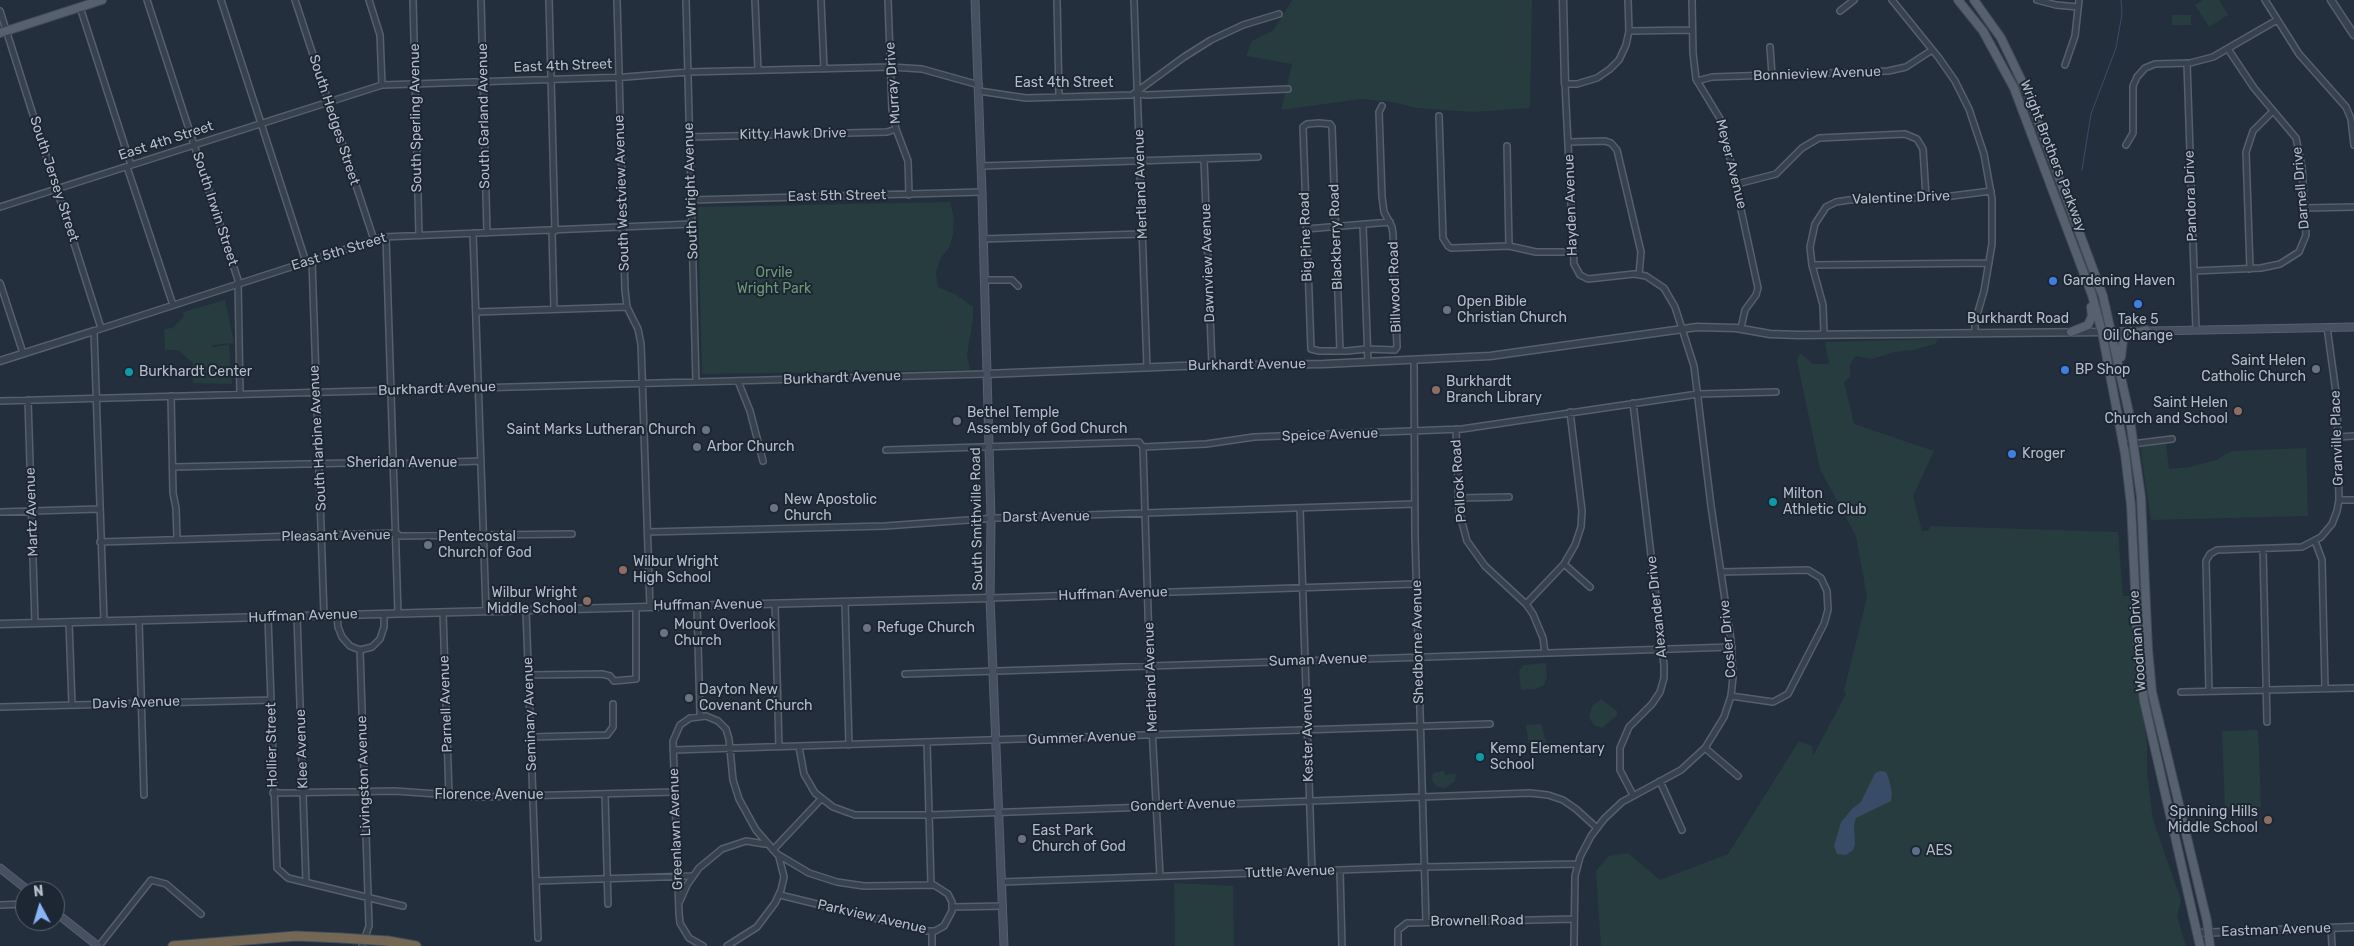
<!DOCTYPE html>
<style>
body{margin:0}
#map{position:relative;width:2354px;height:946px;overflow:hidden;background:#242f3e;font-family:Rubik,sans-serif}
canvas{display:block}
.north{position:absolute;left:15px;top:881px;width:50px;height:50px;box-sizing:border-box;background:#1d2633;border:1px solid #59626f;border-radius:50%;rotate:354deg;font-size:14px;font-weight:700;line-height:20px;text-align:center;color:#b4bcc9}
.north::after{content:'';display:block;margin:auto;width:18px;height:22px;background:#8ab4f8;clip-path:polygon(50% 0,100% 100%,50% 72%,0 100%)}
</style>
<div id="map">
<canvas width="2354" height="946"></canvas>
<div class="north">N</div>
</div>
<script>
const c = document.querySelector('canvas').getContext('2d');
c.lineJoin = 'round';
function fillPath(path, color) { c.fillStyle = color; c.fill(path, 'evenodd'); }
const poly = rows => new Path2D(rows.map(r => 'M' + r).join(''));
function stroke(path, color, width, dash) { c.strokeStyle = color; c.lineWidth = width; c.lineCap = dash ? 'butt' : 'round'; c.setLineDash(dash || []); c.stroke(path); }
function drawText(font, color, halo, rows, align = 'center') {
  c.font = font + ' Rubik,sans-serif'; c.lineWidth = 4; c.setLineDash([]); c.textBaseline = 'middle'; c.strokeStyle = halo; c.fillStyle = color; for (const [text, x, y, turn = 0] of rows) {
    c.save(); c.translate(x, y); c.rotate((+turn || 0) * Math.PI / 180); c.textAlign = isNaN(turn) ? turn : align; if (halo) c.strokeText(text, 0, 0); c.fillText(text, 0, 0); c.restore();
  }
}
fillPath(poly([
 [1292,0,1532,0,1530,108,1473,112,1416,108,1393,102,1361,99,1281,110,1292,64,1246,56,1252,41,1274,30],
 [2203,0,2219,0,2228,15,2209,27,2195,5],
 [2172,15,2191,15,2191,25,2172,25],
 [950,202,954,218,953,235,949,248,940,259,936,272,938,287,955,294,973,307,973,318,967,355,970,370,702,374,698,207],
 [225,300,234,343,213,345,212,347,229,345,232,384,193,383,193,363,178,350,165,350,164,329,173,328,184,316,183,312],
 [1938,339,1935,344,1913,350,1894,352,1872,359,1855,356,1850,365,1850,377,1844,382,1854,424,1934,451,1913,496,1922,531,1928,531,1931,526,2118,532,2123,596,2131,596,2134,657,2147,741,2147,772,2153,820,2181,900,2177,916,2186,946,1601,946,1596,871,1609,856,1628,853,1660,880,1728,854,1799,741,1812,746,1813,756,1846,694,1844,691,1867,597,1856,536,1820,469,1797,361,1800,353,1813,364,1829,364,1825,342],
 [2166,443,2169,469,2190,467,2216,460,2232,451,2306,448,2308,516,2151,520,2140,446],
 [1546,663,1547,677,1544,685,1535,689,1521,690,1519,671,1523,665],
 [1601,699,1617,711,1617,715,1602,728,1594,725,1589,718,1592,706],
 [1541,724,1547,746,1542,748,1538,745,1529,747,1526,725],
 [2258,730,2261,807,2225,809,2222,731],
 [1444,771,1445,775,1456,774,1455,781,1445,788,1437,787,1432,780,1433,773],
 [1174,883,1233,886,1234,946,1175,946]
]), '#263c3f');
fillPath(poly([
 [1880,771,1886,772,1889,779,1892,793,1891,801,1856,818,1854,825,1855,844,1853,850,1846,855,1837,854,1834,846,1841,822,1852,809,1861,802,1875,773]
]), '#394c67');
stroke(poly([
 [2082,170,2091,114,2116,48,2122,14,2121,0]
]), '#394c67', 1);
const minor = poly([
 [147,0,238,280,240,395],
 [221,0,306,262],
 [295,0,374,240],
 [369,0,380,35,382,85],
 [413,0,419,235],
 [481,0,487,233],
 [549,0,555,231],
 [617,0,625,290,627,307,638,329,641,344,650,607],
 [686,0,696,382],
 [755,0,758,70],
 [821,0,824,69],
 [888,0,892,110,896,129,908,161,909,195],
 [1057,0,1059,97],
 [1134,0,1147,368],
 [1692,0,1693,53,1696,79,1722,122,1758,288,1756,295,1745,310,1741,328],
 [1892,0,1939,58,1955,81,1969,109,1984,154,1992,199,1992,244,1984,291,1975,322,1975,333],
 [2037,0,2056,5,2078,7],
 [2265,0,2299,54,2346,107,2351,119,2354,145],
 [80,7,131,165],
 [0,11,101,328],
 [1840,11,1854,0],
 [1629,31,1692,30],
 [1770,47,1772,75],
 [2187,63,2196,330],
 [2065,65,2075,36,2079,0],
 [1697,81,1712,77,1888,71,1906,67,1932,50],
 [979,91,1026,98,1132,95,1184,57,1211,40,1243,25,1279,14],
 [1137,93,1146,95,1288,89],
 [1439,116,1443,238,1448,246,1451,248,1509,246,1536,252,1573,252],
 [690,137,887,132,896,129],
 [1569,142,1605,141,1611,143,1617,150,1641,252,1639,275],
 [2126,145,2133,133,2133,86,2137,77,2145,68,2155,64,2190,63,2213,57,2277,20],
 [1507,146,1509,246],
 [1204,159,1212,366],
 [981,166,1258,157],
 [127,167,173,305],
 [1737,184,1776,174,1802,148,1819,138,1905,134,1917,139,1923,149,1926,197],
 [691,200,982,192],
 [0,207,382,85,625,77,688,72,891,67,922,69,979,85],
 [2305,208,2354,207],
 [1363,225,1368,362],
 [1306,229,1390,222],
 [552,231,554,309],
 [473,233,486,611],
 [386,237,398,613],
 [983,239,1142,234],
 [312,260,324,616],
 [1812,265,1989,263],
 [2250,269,2246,152,2253,131,2273,111],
 [2194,271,2261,268,2280,264,2299,252,2306,235,2302,167,2296,138,2254,88,2228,49],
 [984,280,1012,280,1018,286],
 [0,283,23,353],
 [476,312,627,307],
 [1824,334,1823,305,1812,265,1810,247,1815,224,1826,207,1836,202,1849,200,1944,197,1991,191],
 [1340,351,1332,127,1330,124,1319,123,1307,124,1303,127,1311,349,1319,351,1347,351,1366,349,1395,350,1397,347,1393,234,1392,227,1384,212,1382,197,1379,112,1382,106],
 [1414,361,1415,536,1426,922],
 [738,381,750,411,763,461],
 [171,396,173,493,176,508,177,539],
 [28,400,35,623],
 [0,401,986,374],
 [1456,429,1459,511,1467,541,1485,566,1526,604,1533,614,1543,638,1545,653],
 [2338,437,2354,436],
 [2124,445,2172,439],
 [1143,447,1206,444,1254,437,1462,429,1698,394,1776,392],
 [1143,447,1151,709,1160,876],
 [886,450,1139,442,1143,447],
 [394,464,481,461],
 [173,467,394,462],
 [1458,498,1509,497],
 [2339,500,2354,500],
 [1300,508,1312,871],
 [0,512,99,509],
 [648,532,885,526,996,518,1415,504],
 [2315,541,2322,560,2325,688],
 [100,542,396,533,400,536,572,534],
 [2263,549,2267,722],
 [1564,564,1590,587],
 [1721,572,1808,570,1821,578,1827,591,1828,610,1824,624,1788,694,1773,702,1731,696],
 [990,598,1416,584],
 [845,602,849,745],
 [775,604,779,747],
 [1526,604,1564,564,1575,545,1581,527,1582,511,1570,412],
 [697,606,700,715],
 [526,610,538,938],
 [443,612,449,796],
 [337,615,338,627,342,637,350,646,360,650],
 [297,616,306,882],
 [268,617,277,868,288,878,403,906],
 [139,620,144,795],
 [104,621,94,331,383,237,692,224],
 [69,622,72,705],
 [360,650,369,926,362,946],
 [360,650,372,647,380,639,384,627,384,614],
 [905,674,1732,647],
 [528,675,602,674,610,676,614,681,636,679,636,607],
 [2209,691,2206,561,2210,554,2217,550,2302,547,2321,537,2332,524,2337,511,2339,500,2337,400,2327,327],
 [2181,692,2354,688],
 [0,707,271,700],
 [531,737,607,735,613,727,613,704],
 [927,743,931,884],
 [799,747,804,774,815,793,833,807,855,815,929,815,1530,793,1548,795,1563,800,1576,809,1597,828],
 [1705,748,1738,776],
 [673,750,1490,724],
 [1660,781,1682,830],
 [273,793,395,791,479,797,674,792],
 [605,794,608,904],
 [1633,795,1620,770,1620,748,1629,727,1652,704,1660,692,1664,678,1664,665,1633,403],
 [773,850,821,799],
 [1340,871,1342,946],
 [536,881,692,876],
 [1001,882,1424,867,1578,864],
 [680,901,687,885,699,868,722,849,746,841,765,844],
 [0,905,25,904],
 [953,907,1003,906],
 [2331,928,2332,946],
 [932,931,932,946],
 [99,946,151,880,166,884,201,914],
 [703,946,689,938,680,923,679,913,673,741,680,725,690,718,706,716,718,721,726,729,729,739,733,780,739,799,756,830,777,854,809,873,837,882,864,886,934,885,948,894,952,902,952,911,944,926,935,931,927,931,780,895],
 [727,946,757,927,775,903,781,890,784,877,779,857],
 [1398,946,1398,930,1407,923,1574,919],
 [1574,946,1575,876,1580,857,1591,836,1604,819,1622,802,1681,770,1705,748,1724,717,1731,696,1733,677,1731,640,1711,506,1694,366,1675,307,1664,288,1646,276,1634,274,1588,279,1580,275,1574,264,1565,84,1577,84,1597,78,1610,69,1619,60,1626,45,1629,31,1628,0]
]);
const tertiary = poly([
 [1563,0,1565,84],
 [2331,0,2354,35],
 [0,361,94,331],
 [986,374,1181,366,1324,364,1490,356,1697,327,1736,328,1770,334,1798,335,2102,332],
 [0,624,990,598],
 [2198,933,2354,927]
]);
const secondary = poly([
 [975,0,982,192,991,519,990,598,1004,946],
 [2102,332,2354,327],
 [0,868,29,891],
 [55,912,98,946]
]);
const primary = poly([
 [1958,0,1983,31,2014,88,2092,295,2102,332,2125,454,2131,505,2138,650,2144,701,2200,946],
 [1974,0,2001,38,2027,92,2103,296,2129,413,2141,497,2148,649,2152,692,2207,921,2210,946],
 [0,33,102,0],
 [2071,332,2088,325,2092,316,2091,307],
 [2121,357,2123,340,2129,335,2146,330]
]);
const motorway = poly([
 [388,941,416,946],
 [173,946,296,936,342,938]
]);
stroke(minor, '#565f6c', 8);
stroke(tertiary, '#565f6c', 9);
stroke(secondary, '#565f6c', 9);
stroke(primary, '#414a57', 10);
stroke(motorway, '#434c59', 11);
stroke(minor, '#38414e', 5);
stroke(tertiary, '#38414e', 6);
stroke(secondary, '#465061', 7);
stroke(primary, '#56606e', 8);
stroke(motorway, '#746855', 9);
const motorwayBridge = poly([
 [342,938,388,941]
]);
stroke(motorwayBridge, '#434c59', 11, []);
stroke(motorwayBridge, '#746855', 9);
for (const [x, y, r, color] of [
 [2053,281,5,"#3f7fe0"],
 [2138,304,5,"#3f7fe0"],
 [1447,310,5,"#6b7280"],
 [2316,369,5,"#6b7280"],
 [2065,370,5,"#3f7fe0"],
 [129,372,5,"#0f9aa8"],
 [1436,390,5,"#8d6e63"],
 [2238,411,5,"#8d6e63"],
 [957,421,5,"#6b7280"],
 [706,430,5,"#6b7280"],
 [697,447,5,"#6b7280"],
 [2012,454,5,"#3f7fe0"],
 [1773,502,5,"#0f9aa8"],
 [774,508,5,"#6b7280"],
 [428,545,5,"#6b7280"],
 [623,570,5,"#8d6e63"],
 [587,601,5,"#8d6e63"],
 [867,628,5,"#6b7280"],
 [664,633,5,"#6b7280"],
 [689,698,5,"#6b7280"],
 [1480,757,5,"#0f9aa8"],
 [2268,820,5,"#8d6e63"],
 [1022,839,5,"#6b7280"],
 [1916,851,5,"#5c6f8a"]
]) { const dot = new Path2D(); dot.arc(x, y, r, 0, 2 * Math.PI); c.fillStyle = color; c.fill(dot); stroke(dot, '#1d2633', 2); }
drawText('14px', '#b4bcc9', '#1d2633', [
 ["East 4th Street",563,66,-2],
 ["Bonnieview Avenue",1817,74,-2],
 ["Murray Drive",893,83,-94],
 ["East 4th Street",1064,83],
 ["South Garland Avenue",484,116,-91],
 ["South Sperling Avenue",416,118,-91],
 ["South Hedges Street",334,120,72],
 ["Kitty Hawk Drive",793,134,-1],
 ["East 4th Street",166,141,-18],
 ["Wright Brothers Parkway",2053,156,69],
 ["Meyer Avenue",1731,164,76],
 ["South Jersey Street",54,179,72],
 ["Mertland Avenue",1141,184,-92],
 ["Darnell Drive",2301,188,-95],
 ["South Wright Avenue",691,191,-92],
 ["South Westview Avenue",622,193,-92],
 ["East 5th Street",837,196,-1],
 ["Pandora Drive",2191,196,-92],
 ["Valentine Drive",1901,198,-2],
 ["Hayden Avenue",1571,205,-92],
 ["South Irwin Street",215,209,72],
 ["Big Pine Road",1306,237,-92],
 ["Blackberry Road",1336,237,-92],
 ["East 5th Street",339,252,-17],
 ["Dawnview Avenue",1208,263,-92],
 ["Billwood Road",1395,287,-92],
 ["Burkhardt Road",2018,319],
 ["Burkhardt Avenue",1247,365,-1],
 ["Burkhardt Avenue",842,378,-2],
 ["Burkhardt Avenue",437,389,-2],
 ["Speice Avenue",1330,435,-2],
 ["South Harbine Avenue",318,438,-93],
 ["Granville Place",2337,438,-92],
 ["Sheridan Avenue",402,463],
 ["Pollock Road",1459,481,-94],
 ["Martz Avenue",32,512,-92],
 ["Darst Avenue",1046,517,-1],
 ["South Smithville Road",977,519,-91],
 ["Pleasant Avenue",336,536,-1],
 ["Huffman Avenue",1113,594,-2],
 ["Huffman Avenue",708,605,-1],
 ["Alexander Drive",1657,607,-96],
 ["Huffman Avenue",303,616,-2],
 ["Cosler Drive",1728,639,-95],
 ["Woodman Drive",2138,641,-94],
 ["Shedborne Avenue",1418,642,-91],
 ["Suman Avenue",1318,660,-2],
 ["Mertland Avenue",1151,677,-92],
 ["Davis Avenue",136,703,-2],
 ["Parnell Avenue",446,704,-92],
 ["Seminary Avenue",530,714,-92],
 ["Kester Avenue",1308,735,-91],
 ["Gummer Avenue",1082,738,-2],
 ["Hollier Street",272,745,-91],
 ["Klee Avenue",302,749,-92],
 ["Livingston Avenue",364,776,-92],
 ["Florence Avenue",489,795],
 ["Gondert Avenue",1183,805,-2],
 ["Greenlawn Avenue",676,829,-92],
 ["Tuttle Avenue",1290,872,-2],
 ["Parkview Avenue",872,917,13],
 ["Brownell Road",1477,921,-1],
 ["Eastman Avenue",2276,930,-2]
]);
drawText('14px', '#6b9a76', '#1d2633', [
 ["Orvile",774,273],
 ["Wright Park",774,289]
]);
drawText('14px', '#b4bcc9', '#1d2633', [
 ["Gardening Haven",2063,281],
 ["Open Bible",1457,302],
 ["Christian Church",1457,318],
 ["Take 5",2138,320,"center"],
 ["Oil Change",2138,336,"center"],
 ["Saint Helen",2306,361,"right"],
 ["Catholic Church",2306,377,"right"],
 ["BP Shop",2075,370],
 ["Burkhardt Center",139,372],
 ["Burkhardt",1446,382],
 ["Branch Library",1446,398],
 ["Saint Helen",2228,403,"right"],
 ["Church and School",2228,419,"right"],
 ["Bethel Temple",967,413],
 ["Assembly of God Church",967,429],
 ["Saint Marks Lutheran Church",696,430,"right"],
 ["Arbor Church",707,447],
 ["Kroger",2022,454],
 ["Milton",1783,494],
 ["Athletic Club",1783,510],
 ["New Apostolic",784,500],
 ["Church",784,516],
 ["Pentecostal",438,537],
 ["Church of God",438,553],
 ["Wilbur Wright",633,562],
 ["High School",633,578],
 ["Wilbur Wright",577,593,"right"],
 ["Middle School",577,609,"right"],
 ["Mount Overlook",674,625],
 ["Church",674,641],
 ["Refuge Church",877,628],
 ["Dayton New",699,690],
 ["Covenant Church",699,706],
 ["Kemp Elementary",1490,749],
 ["School",1490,765],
 ["Spinning Hills",2258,812,"right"],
 ["Middle School",2258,828,"right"],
 ["East Park",1032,831],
 ["Church of God",1032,847],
 ["AES",1926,851]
], 'left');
</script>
